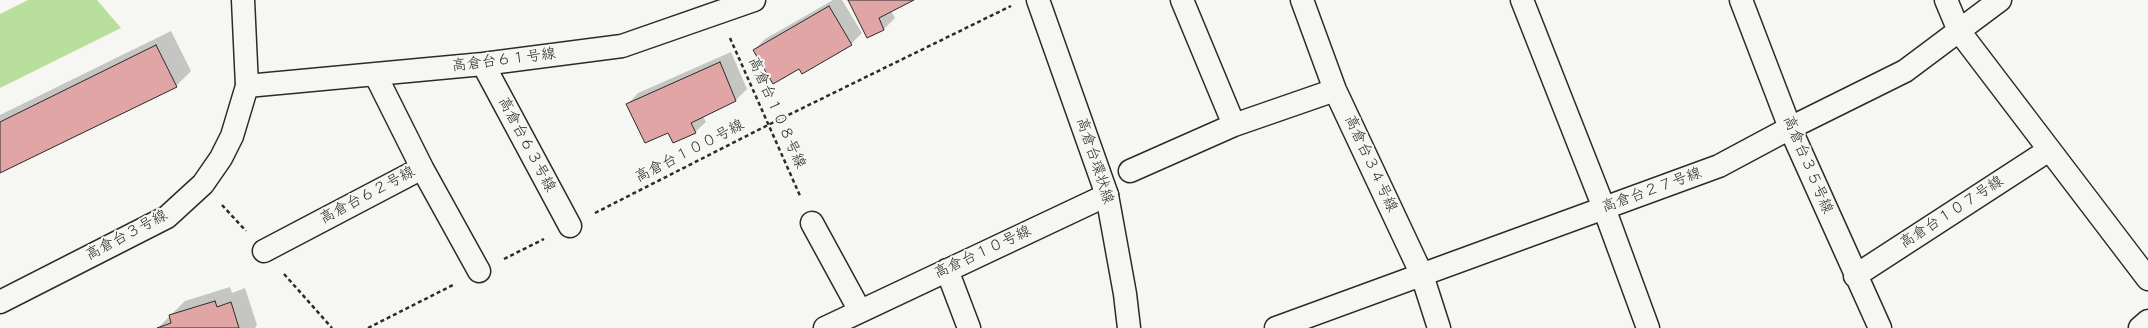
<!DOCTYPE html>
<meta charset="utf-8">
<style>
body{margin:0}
canvas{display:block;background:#f6f6f2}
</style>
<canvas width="2148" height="328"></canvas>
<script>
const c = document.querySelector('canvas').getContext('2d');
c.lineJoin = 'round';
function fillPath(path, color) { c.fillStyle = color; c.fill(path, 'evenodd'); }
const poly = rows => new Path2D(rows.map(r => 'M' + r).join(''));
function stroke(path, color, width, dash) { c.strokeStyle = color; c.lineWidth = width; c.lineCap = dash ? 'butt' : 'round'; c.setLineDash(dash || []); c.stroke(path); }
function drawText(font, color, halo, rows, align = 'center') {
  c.font = font + ' "Architects Daughter","Klee One",sans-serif'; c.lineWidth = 4; c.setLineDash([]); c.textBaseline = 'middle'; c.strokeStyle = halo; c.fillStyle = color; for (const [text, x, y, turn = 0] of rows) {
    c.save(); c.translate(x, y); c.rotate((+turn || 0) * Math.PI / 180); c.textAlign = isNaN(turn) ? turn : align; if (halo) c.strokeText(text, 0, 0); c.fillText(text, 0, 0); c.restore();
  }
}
fillPath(poly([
 [28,0,97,0,121,28,0,88,0,14]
]), '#b8e09c');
fillPath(poly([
 [833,0,842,0,862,33,851,44,799,67,754,50,765,39],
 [849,0,912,0,891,11,895,18,884,29,868,37],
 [171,31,191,71,176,86,0,172,0,115],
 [731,52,747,89,736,100,703,116,706,122,695,132,668,132,628,104,638,93],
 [230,287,232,293,245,288,257,325,255,328,158,328,185,301]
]), '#0003');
const building = poly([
 [848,0,914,0,879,18,884,30,867,38,848,0],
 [829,6,852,45,802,74,799,69,773,84,753,50,829,6],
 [156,45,177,87,0,173,0,122,156,45],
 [720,62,736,101,691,123,696,133,673,143,668,133,645,143,626,104,720,62],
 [215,301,217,307,231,302,239,328,157,328,171,323,169,315,215,301]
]);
fillPath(building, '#e0a5a4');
stroke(building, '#2b2b2b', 1);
const minor = poly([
 [1182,0,1234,125],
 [1302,0,1335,90,1422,275,1439,328],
 [1522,0,1604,208,1648,328],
 [1741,0,1790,128,1880,328],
 [1946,0,1959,31,2148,279],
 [483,64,570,226],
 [247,86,483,64,622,46,754,0],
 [422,168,479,271],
 [1130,171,1234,125,1335,90],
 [812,223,860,311],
 [264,251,422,168,375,74],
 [947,270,969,328],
 [1855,276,2049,150],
 [825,328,1107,195],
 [1276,328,1719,166,1790,128,1905,71,2000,0],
 [2140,328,2148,321]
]);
const tertiary = poly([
 [1038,0,1107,195,1125,294,1129,328],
 [0,302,167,217,203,184,221,158,232,136,247,86,243,0]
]);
stroke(minor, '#2b2b2b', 25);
stroke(tertiary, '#2b2b2b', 25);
stroke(poly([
 [730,38,801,198],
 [222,205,246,231],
 [595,213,770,124,1011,6],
 [504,259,544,239],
 [284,274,332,328],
 [368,328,455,284]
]), '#2b2b2b', 2.5, [4, 3]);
stroke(minor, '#f6f6f2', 22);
stroke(tertiary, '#f6f6f2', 22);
drawText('15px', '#2b2b2b', '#f6f6f2', [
 ["高倉台６１号線",504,61,-7],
 ["高倉台１０８号線",776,113,66],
 ["高倉台６３号線",526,145,62],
 ["高倉台１００号線",690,152,-27],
 ["高倉台環状線",1094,161,72],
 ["高倉台３４号線",1370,164,65],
 ["高倉台３５号線",1807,165,67],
 ["高倉台２７号線",1652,191,-20],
 ["高倉台６２号線",368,196,-28],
 ["高倉台１０７号線",1952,213,-33],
 ["高倉台３号線",127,236,-28],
 ["高倉台１０号線",983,253,-25]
]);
</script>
